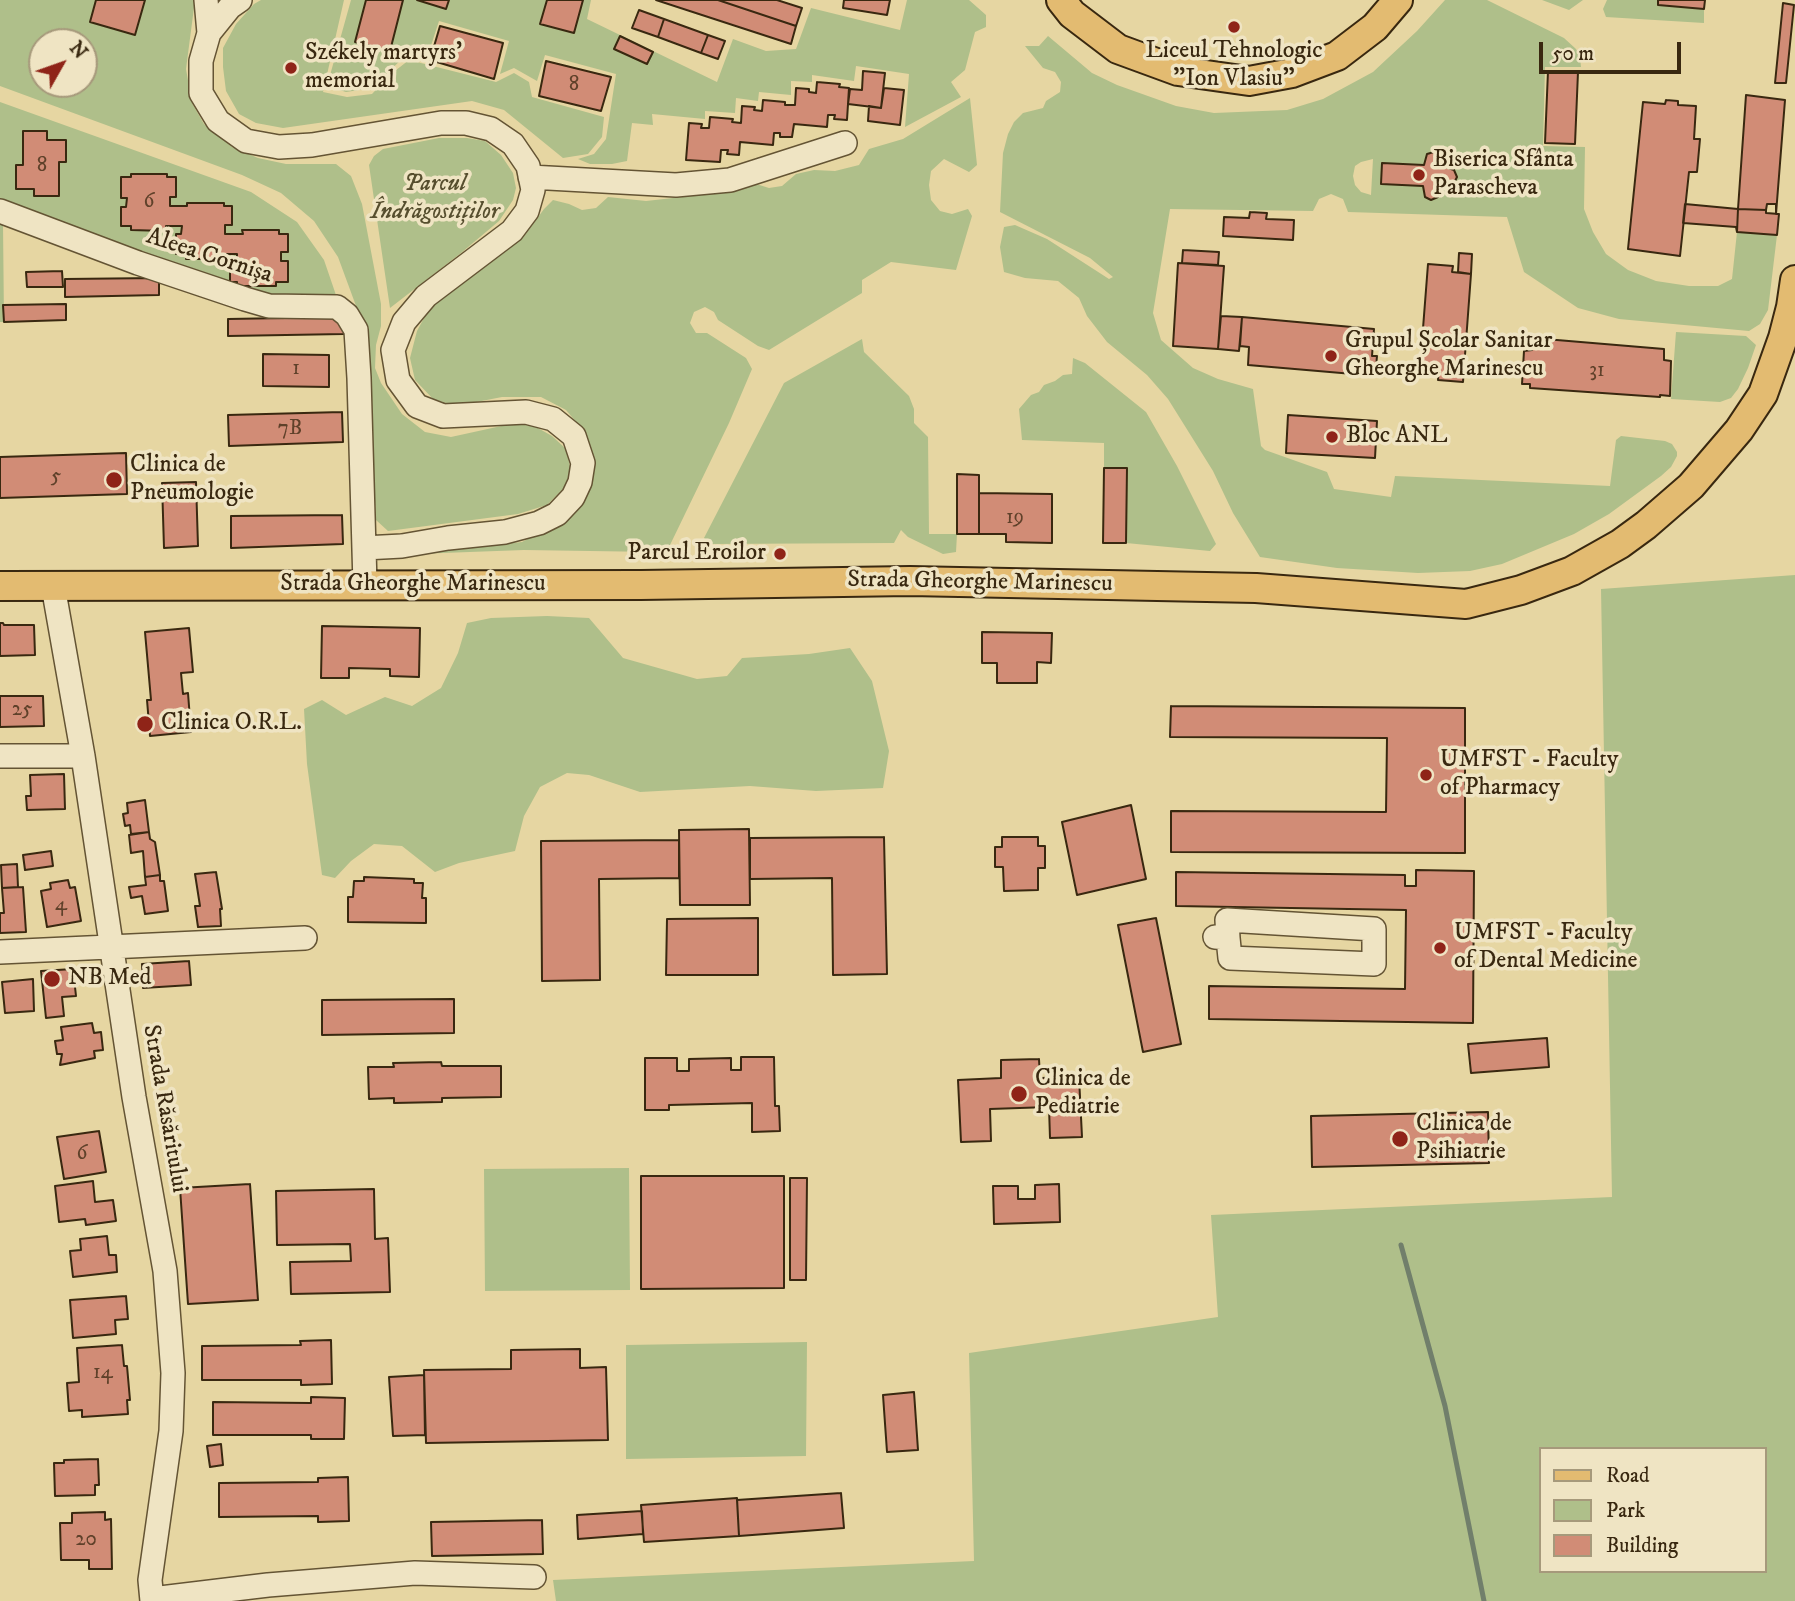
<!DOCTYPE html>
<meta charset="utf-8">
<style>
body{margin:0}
#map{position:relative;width:1795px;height:1601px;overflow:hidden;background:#e6d6a2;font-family:"IM FELL DW Pica",serif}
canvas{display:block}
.legend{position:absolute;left:1539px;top:1447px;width:228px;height:126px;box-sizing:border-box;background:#efe4c3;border:2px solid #a6997b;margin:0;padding:9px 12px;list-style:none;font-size:21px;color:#392810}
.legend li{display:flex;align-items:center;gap:14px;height:35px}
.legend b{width:35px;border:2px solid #a6997b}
.north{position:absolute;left:28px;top:28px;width:70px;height:70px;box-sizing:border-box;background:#efe4c3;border:2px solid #a6997b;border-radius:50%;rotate:50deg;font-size:19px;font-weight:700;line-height:28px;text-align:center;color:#392810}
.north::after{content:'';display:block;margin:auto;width:24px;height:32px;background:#8f2418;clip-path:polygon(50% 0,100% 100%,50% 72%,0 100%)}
.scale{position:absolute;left:1539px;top:42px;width:142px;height:32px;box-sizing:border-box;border:4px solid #392810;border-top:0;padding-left:9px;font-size:21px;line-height:24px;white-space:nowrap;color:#392810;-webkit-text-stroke:5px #efe4c3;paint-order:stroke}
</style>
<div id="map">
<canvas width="1795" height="1601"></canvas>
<ul class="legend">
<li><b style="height:9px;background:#e3bb71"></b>Road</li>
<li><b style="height:19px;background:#afbf8a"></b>Park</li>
<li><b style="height:19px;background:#d18c76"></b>Building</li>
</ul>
<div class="north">N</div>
<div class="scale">50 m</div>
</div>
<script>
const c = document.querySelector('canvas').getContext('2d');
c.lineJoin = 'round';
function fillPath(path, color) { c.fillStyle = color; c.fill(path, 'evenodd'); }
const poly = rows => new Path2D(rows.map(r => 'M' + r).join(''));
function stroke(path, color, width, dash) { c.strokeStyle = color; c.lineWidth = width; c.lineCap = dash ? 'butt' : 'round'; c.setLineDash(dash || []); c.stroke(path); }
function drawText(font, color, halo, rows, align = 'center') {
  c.font = font + ' "IM FELL DW Pica",serif'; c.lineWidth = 7; c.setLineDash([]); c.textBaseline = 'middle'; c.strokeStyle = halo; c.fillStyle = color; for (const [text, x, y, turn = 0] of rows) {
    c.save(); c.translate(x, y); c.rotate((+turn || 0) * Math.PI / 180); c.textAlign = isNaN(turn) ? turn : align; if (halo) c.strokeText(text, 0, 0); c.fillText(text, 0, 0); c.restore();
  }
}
fillPath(poly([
 [0,0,195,0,186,69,192,103,204,124,232,147,258,158,286,164,336,164,351,176,362,204,381,304,381,326,376,345,375,368,381,383,402,414,425,432,451,437,515,423,536,427,552,436,566,449,571,471,563,489,547,505,518,514,388,531,376,520,366,333,338,257,314,221,281,193,242,175,0,86],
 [42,42,84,42,84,84,42,84],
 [261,0,344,0,323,92,347,97,372,94,391,74,409,60,496,82,514,73,529,82,532,97,604,117,602,137,588,154,563,158,504,110,472,101,283,128,256,123,239,114,226,91,223,67,223,48,236,24,254,4],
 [351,0,591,0,587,19,717,82,733,39,766,51,796,49,811,8,900,30,907,0,969,0,986,15,986,27,975,32,965,70,951,82,961,97,905,127,909,74,856,66,854,81,812,75,812,82,791,81,791,95,759,92,758,101,736,98,735,113,705,111,705,119,652,114,653,125,632,123,627,161,612,164,590,164,578,159,594,154,606,139,616,74,545,55,537,81,514,68,500,74,509,41,439,21,427,58,407,54,372,88,346,92,327,86],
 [1445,0,1487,0,1564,38,1576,49,1580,57,1581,67,1545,67,1543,146,1585,147,1584,209,1593,232,1606,254,1628,270,1656,281,1689,286,1718,286,1732,279,1737,232,1777,235,1768,310,1760,324,1749,331,1619,319,1578,308,1524,272,1507,217,1348,212,1343,199,1331,194,1319,199,1313,211,1170,209,1153,313,1161,340,1193,368,1218,379,1253,389,1261,446,1265,450,1327,472,1334,489,1391,497,1395,476,1610,486,1616,440,1621,436,1665,441,1672,444,1677,452,1677,456,1671,467,1661,476,1609,514,1574,534,1502,564,1470,571,1418,573,1337,568,1260,557,1233,513,1213,471,1168,399,1147,375,1107,342,1087,316,1079,298,1058,281,1025,278,1004,272,1000,247,1004,227,1015,225,1047,239,1109,279,1113,277,1090,258,1000,212,1003,153,1008,134,1014,122,1023,113,1043,108,1046,101,1060,92,1061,82,1055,72,1043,68,1025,46,1039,46,1048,36,1092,73,1117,85,1176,106,1214,113,1287,110,1323,99,1373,72,1417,31],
 [1373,159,1371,195,1361,192,1355,185,1353,176,1355,166,1361,162],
 [1542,0,1583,0,1569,10],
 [1607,0,1658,0,1658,5,1704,9,1704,23,1606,17,1603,9],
 [970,98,977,165,969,172,944,159,931,171,929,185,931,200,940,211,952,214,968,209,972,216,956,270,891,262,862,280,862,293,769,350,758,346,718,320,714,312,705,307,694,312,690,323,696,333,707,333,746,358,752,369,729,423,670,545,656,552,524,550,415,554,522,542,566,518,585,499,591,483,582,429,566,410,541,397,502,397,456,406,433,399,415,380,410,358,417,331,431,305,525,235,544,209,553,200,569,204,582,210,596,208,608,197,646,201,700,195,753,183,769,188,782,186,796,174,814,170,835,171,859,165,869,149,903,139],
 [0,102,251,192,297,222,324,260,337,298,256,295,0,203],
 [439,138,467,138,485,141,501,155,513,173,516,188,513,200,499,221,461,253,390,308,369,165,374,156,383,149],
 [0,222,3,224,4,322,0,322],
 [1676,332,1746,336,1756,345,1748,368,1738,389,1731,398,1720,402,1671,399],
 [862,339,864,352,909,396,914,409,914,423,928,437,929,534,957,534,956,552,943,554,908,537,901,530,894,543,709,544,704,538,784,383],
 [1073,358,1085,363,1146,412,1177,466,1216,544,1210,551,1126,543,1127,468,1104,468,1104,443,1022,440,1019,409,1031,395,1039,392,1044,385,1055,381,1063,375,1072,374],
 [1795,575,1795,1601,556,1601,553,1580,974,1561,969,1353,1218,1317,1211,1215,1612,1197,1601,589],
 [1541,1449,1765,1449,1765,1571,1541,1571],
 [547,616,589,618,623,658,697,679,727,676,742,658,809,654,850,648,872,681,889,751,883,788,816,791,750,786,640,792,589,775,567,773,540,787,524,816,515,851,459,863,435,872,402,846,374,844,351,861,335,878,322,875,307,764,304,709,322,700,346,715,385,697,412,706,441,688,458,653,467,623,491,618],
 [629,1168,630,1290,485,1291,484,1169],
 [807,1342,806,1456,626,1459,626,1345]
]), '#afbf8a');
stroke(poly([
 [1401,1245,1445,1406,1484,1601]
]), '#717f6b', 5);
const building = poly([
 [96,0,145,0,135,35,90,22,96,0],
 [366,0,403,0,390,51,355,42,366,0],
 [417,0,449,0,446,9,417,0],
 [547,0,583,0,574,33,540,24,547,0],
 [656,0,718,0,796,26,791,44,656,0],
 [718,0,777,0,802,8,796,26,718,0],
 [844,0,890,0,887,15,843,8,844,0],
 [1658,0,1705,0,1704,9,1658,5,1658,0],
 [1783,3,1794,5,1786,83,1775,83,1783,3],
 [639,10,664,19,658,37,632,28,639,10],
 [664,19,708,35,701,53,658,37,664,19],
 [440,26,503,43,494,79,430,60,440,26],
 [708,35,725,41,718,59,701,53,708,35],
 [620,36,653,52,647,64,614,49,620,36],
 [546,61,611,77,601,111,539,96,546,61],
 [863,71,885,73,881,108,848,104,850,89,862,90,863,71],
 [1548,71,1578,72,1575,144,1545,143,1548,71],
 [817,82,840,84,839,87,849,88,847,120,834,119,835,115,828,115,827,127,794,124,792,137,780,137,780,133,774,133,773,145,740,142,739,155,727,154,728,150,721,150,720,162,686,160,689,123,702,124,701,128,709,128,710,117,733,119,732,122,741,123,742,106,755,107,754,110,762,111,763,100,785,102,785,105,795,105,796,88,809,89,809,92,816,93,817,82],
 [884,88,904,90,900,125,868,121,869,106,881,108,884,88],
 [1746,95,1785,100,1776,214,1776,204,1767,204,1766,210,1738,209,1746,95],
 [1666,100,1678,101,1678,105,1696,106,1694,139,1700,139,1697,172,1689,172,1680,256,1628,249,1643,102,1665,104,1666,100],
 [23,131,47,131,47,140,66,140,66,162,59,162,59,196,34,196,34,189,16,189,16,165,23,165,23,131],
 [1434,152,1440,155,1442,166,1454,170,1457,177,1453,185,1441,187,1438,197,1431,200,1425,197,1423,186,1381,184,1382,163,1424,165,1427,154,1434,152],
 [131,174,167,174,167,177,176,177,176,197,170,197,170,206,187,206,187,203,224,203,224,206,232,206,232,225,225,225,225,234,243,234,242,230,279,230,279,234,288,234,288,252,281,252,281,261,288,261,288,282,276,282,276,286,237,286,237,282,230,282,230,263,237,263,237,254,221,254,221,259,186,259,186,254,176,254,176,234,181,234,182,226,166,226,166,231,131,230,131,226,121,226,121,207,126,207,127,198,121,198,121,177,131,177,131,174],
 [1685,204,1738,209,1737,232,1736,227,1683,223,1685,204],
 [1738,209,1766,210,1766,213,1779,214,1777,235,1737,232,1738,209],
 [1250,212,1267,213,1266,219,1294,220,1293,240,1223,236,1224,217,1249,218,1250,212],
 [1183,250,1219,252,1218,265,1182,263,1183,250],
 [1459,253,1472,254,1471,274,1458,272,1459,253],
 [1178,263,1224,266,1218,349,1173,346,1178,263],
 [1428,264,1453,266,1452,272,1471,274,1463,382,1438,380,1439,368,1420,367,1428,264],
 [62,271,63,287,27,287,26,272,62,271],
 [159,278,159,295,65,297,65,279,159,278],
 [66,304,66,320,4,322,3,305,66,304],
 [1221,316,1242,317,1239,351,1218,349,1221,316],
 [344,317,344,334,228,336,228,319,344,317],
 [1242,317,1374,329,1372,356,1377,356,1376,367,1354,365,1353,374,1248,365,1249,347,1240,346,1242,317],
 [1533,338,1664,349,1664,360,1671,361,1670,396,1660,395,1660,397,1530,388,1530,384,1522,384,1524,351,1532,350,1533,338],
 [263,354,329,355,329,387,263,386,263,354],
 [342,412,343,442,229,446,228,415,342,412],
 [1288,415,1377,421,1375,458,1286,453,1288,415],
 [126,453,127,494,0,498,0,457,126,453],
 [1104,468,1127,468,1126,543,1103,543,1104,468],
 [957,474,979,475,979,534,957,534,957,474],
 [196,482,198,546,164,548,162,483,196,482],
 [979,493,1052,494,1052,543,1006,542,1006,534,979,534,979,493],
 [342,515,343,544,231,548,231,516,342,515],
 [0,623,3,623,4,625,34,625,35,655,0,656,0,623],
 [322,626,420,628,419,677,390,676,390,669,349,668,349,678,321,678,322,626],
 [189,628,193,672,181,673,183,694,188,693,191,732,150,736,147,700,151,700,145,632,189,628],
 [982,632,1052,633,1051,663,1037,662,1037,683,997,683,997,663,982,663,982,632],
 [0,696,43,696,44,726,0,727,0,696],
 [1171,706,1465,708,1465,853,1171,852,1171,811,1386,812,1387,738,1170,737,1171,706],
 [64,774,65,809,27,810,26,796,31,796,30,775,64,774],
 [145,800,149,832,131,834,130,825,125,826,123,814,128,813,127,803,145,800],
 [1131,805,1146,879,1077,895,1062,822,1131,805],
 [749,829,750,905,680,905,679,830,749,829],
 [149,832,150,839,155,842,160,875,145,877,143,851,131,853,129,835,149,832],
 [884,837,887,974,833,975,832,878,750,879,750,838,884,837],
 [1002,837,1038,837,1038,846,1045,846,1045,868,1038,868,1038,890,1004,891,1003,867,995,867,995,847,1002,847,1002,837],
 [679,840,679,878,599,879,600,980,542,981,541,841,679,840],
 [51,851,53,866,25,870,23,855,51,851],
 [17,864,18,887,2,888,1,865,17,864],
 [1416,870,1474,871,1473,1023,1209,1019,1209,986,1405,989,1406,910,1176,906,1176,872,1405,875,1405,886,1416,886,1416,870],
 [216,872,222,909,220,909,221,926,198,927,195,906,200,906,195,874,216,872],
 [160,875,160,881,164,881,168,911,145,914,142,896,131,898,129,887,146,885,145,877,160,875],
 [364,877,414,879,414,883,423,883,422,898,426,898,426,923,348,922,348,897,353,897,354,881,364,881,364,877],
 [68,880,70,888,75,887,81,921,47,927,41,891,51,889,50,883,68,880],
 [23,887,26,932,0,933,0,913,4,913,2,888,23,887],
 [758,918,758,975,666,975,667,919,758,918],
 [1156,918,1181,1044,1143,1052,1118,925,1156,918],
 [189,961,191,985,143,988,142,964,189,961],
 [73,969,76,996,62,997,64,1016,46,1018,41,971,73,969],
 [33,979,34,1011,5,1013,2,982,33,979],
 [454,999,454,1033,322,1035,322,1000,454,999],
 [92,1023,94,1033,101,1032,103,1050,94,1051,95,1058,60,1065,62,1054,57,1054,55,1041,63,1040,61,1027,92,1023],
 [1547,1038,1549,1067,1471,1073,1468,1044,1547,1038],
 [741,1057,774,1057,775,1106,779,1106,780,1131,752,1132,752,1103,669,1105,669,1110,645,1110,645,1058,677,1058,677,1071,689,1071,689,1059,731,1058,731,1070,741,1070,741,1057],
 [1039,1059,1040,1078,1079,1077,1082,1137,1050,1138,1049,1107,990,1109,991,1141,961,1142,958,1080,1001,1078,1001,1060,1039,1059],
 [441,1062,442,1066,501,1066,501,1097,442,1098,442,1102,394,1103,394,1098,369,1099,368,1067,394,1067,393,1063,441,1062],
 [1488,1112,1489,1163,1312,1167,1311,1116,1488,1112],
 [99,1131,106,1172,64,1179,57,1137,99,1131],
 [641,1176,784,1176,784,1288,641,1289,641,1176],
 [790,1178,807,1178,806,1280,790,1280,790,1178],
 [93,1181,95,1202,113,1200,116,1221,86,1225,85,1219,59,1222,55,1186,93,1181],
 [250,1184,258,1300,188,1304,180,1188,250,1184],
 [1059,1184,1060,1222,994,1224,993,1186,1018,1186,1018,1199,1035,1199,1035,1185,1059,1184],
 [374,1189,375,1239,388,1238,390,1292,291,1294,290,1262,351,1261,350,1244,277,1245,276,1191,374,1189],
 [107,1236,109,1255,116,1255,117,1272,73,1277,70,1251,81,1250,80,1239,107,1236],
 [126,1296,128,1319,115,1320,116,1334,73,1338,70,1300,126,1296],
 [331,1340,332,1384,301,1385,301,1380,202,1380,202,1346,301,1345,300,1341,331,1340],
 [122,1345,124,1366,127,1366,130,1400,127,1400,128,1414,82,1417,82,1410,69,1411,67,1383,79,1382,77,1348,122,1345],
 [580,1349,580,1368,606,1367,608,1440,426,1443,424,1370,511,1369,511,1350,580,1349],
 [424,1375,425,1435,393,1436,389,1377,424,1375],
 [914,1392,918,1450,887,1452,883,1395,914,1392],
 [311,1397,345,1398,344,1439,311,1439,311,1435,213,1435,213,1402,311,1403,311,1397],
 [221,1444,223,1465,210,1467,207,1446,221,1444],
 [98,1459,99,1485,95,1485,95,1495,55,1496,54,1463,64,1463,64,1460,98,1459],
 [348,1477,349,1521,318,1522,318,1516,219,1517,219,1483,318,1482,318,1478,348,1477],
 [841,1493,844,1528,739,1536,737,1500,841,1493],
 [737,1498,739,1536,644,1542,641,1505,737,1498],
 [642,1511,643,1534,578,1539,577,1515,642,1511],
 [105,1512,105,1520,111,1519,112,1569,89,1569,89,1560,61,1560,60,1523,72,1523,72,1513,105,1512],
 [542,1520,543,1554,432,1556,431,1522,542,1520]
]);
fillPath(building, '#d18c76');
stroke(building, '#392810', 2);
const minor = poly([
 [206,0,209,33],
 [240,0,230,7,209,33,201,61,201,93,218,121,246,141,279,147,312,145,441,123,466,123,491,129,513,144,528,166,533,190,527,211,512,231,426,296,404,322,393,350,398,380,417,406,443,416,526,412,553,419,574,436,583,463,580,482,573,497,557,514,539,523,505,532,448,538,402,546,364,548],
 [530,177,676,185,730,180,845,143],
 [0,211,138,263,245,299,269,306,337,307,347,315,356,330,359,378,365,584],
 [53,586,83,756,134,1097,165,1271,173,1373,171,1431,150,1580,152,1601],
 [0,756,83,756],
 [1215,937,1228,938,1230,958,1374,964,1374,929,1227,920,1228,938],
 [0,952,305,938],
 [152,1599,268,1585,415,1573,534,1577]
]);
const major = poly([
 [1061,0,1072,14,1118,49,1178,71,1249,81,1292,73,1337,56,1375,27,1398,0],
 [0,586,641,585,910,581,1256,588,1466,604,1521,590,1572,571,1620,544,1646,525,1691,486,1739,430,1763,394,1783,338,1791,307,1795,280]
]);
stroke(minor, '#645434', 26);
stroke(major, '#392810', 32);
stroke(minor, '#efe4c3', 23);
stroke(major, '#e3bb71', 28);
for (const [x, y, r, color] of [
 [1234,27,7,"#8f2418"],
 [291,68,7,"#8f2418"],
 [1419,175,7,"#8f2418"],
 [1331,356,7,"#8f2418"],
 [1332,437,7,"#8f2418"],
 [114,480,9,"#8f2418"],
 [780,554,7,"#8f2418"],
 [145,724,9,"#8f2418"],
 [1426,775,7,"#8f2418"],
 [1440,948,7,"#8f2418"],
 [52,979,9,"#8f2418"],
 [1019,1094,9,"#8f2418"],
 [1400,1139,9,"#8f2418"]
]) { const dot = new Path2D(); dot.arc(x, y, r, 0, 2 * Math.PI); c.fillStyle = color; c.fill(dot); stroke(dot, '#efe4c3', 2.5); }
drawText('21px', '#5f412a', null, [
 ["8",574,86],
 ["8",42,167],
 ["6",149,203],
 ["1",296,370],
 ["31",1597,372],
 ["7B",290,430],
 ["5",56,478],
 ["19",1015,519],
 ["25",22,711],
 ["4",61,906],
 ["6",82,1155],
 ["14",103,1374],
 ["20",86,1541]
]);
drawText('24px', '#392810', '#efe4c3', [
 ["Liceul Tehnologic",1234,52,"center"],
 ["\"Ion Vlasiu\"",1234,80,"center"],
 ["Székely martyrs'",305,54],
 ["memorial",305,82],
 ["Biserica Sfânta",1433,161],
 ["Parascheva",1433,189],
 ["Grupul Școlar Sanitar",1345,342],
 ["Gheorghe Marinescu",1345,370],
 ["Bloc ANL",1346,437],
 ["Clinica de",130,466],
 ["Pneumologie",130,494],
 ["Parcul Eroilor",766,554,"right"],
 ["Clinica O.R.L.",161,724],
 ["UMFST - Faculty",1440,761],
 ["of Pharmacy",1440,789],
 ["UMFST - Faculty",1454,934],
 ["of Dental Medicine",1454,962],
 ["NB Med",68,979],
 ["Clinica de",1035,1080],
 ["Pediatrie",1035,1108],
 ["Clinica de",1416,1125],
 ["Psihiatrie",1416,1153]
], 'left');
drawText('italic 24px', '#564e2e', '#efe4c3', [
 ["Parcul",435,185],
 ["Îndrăgostiților",435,213]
]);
drawText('24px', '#392810', '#efe4c3', [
 ["Aleea Cornișa",209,257,18],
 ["Strada Gheorghe Marinescu",980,583,1],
 ["Strada Gheorghe Marinescu",413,585],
 ["Strada Răsăritului",164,1109,80]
]);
</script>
